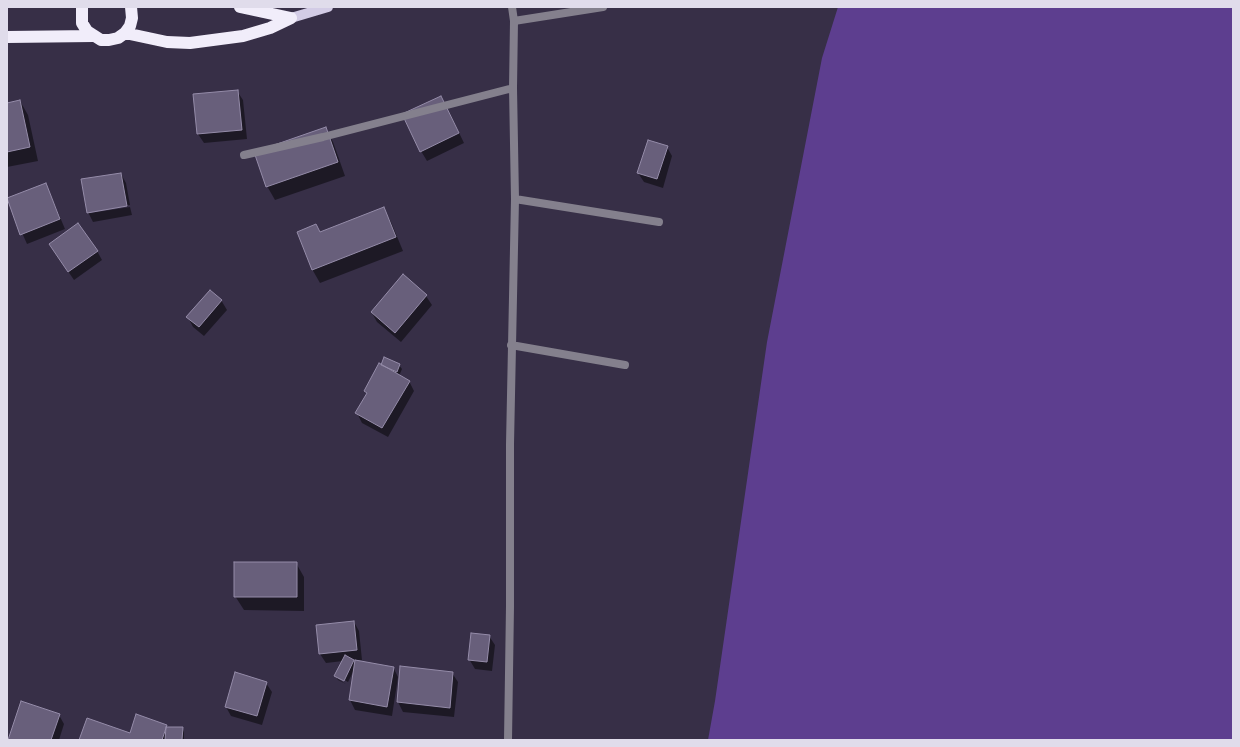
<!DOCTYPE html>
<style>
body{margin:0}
#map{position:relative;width:1240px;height:747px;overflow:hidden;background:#372f47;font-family:Georgia,serif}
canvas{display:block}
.frame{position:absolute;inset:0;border:8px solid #e0dceb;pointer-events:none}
</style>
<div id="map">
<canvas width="1240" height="747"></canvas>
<div class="frame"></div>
</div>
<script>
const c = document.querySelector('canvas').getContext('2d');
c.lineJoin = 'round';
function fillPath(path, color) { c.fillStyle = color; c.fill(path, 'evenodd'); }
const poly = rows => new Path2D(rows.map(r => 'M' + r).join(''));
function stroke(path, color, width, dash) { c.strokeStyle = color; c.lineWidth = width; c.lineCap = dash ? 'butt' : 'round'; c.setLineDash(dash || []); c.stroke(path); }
fillPath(poly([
 [838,7,1233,7,1233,740,708,740,715,701,767,342,822,58]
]), '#5d3e8f');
fillPath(poly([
 [237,91,243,100,247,139,204,143,198,134,194,95],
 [20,101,28,115,38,161,7,167,7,104],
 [446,106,464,143,427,161,421,151],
 [325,128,333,142,345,176,275,200,267,186],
 [667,147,672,156,663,188,644,182,638,173],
 [121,174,126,183,130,205,90,211,90,213,130,207,132,215,93,222,88,212],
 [46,184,65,229,27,244,7,199],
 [383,208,391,222,403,251,320,283,312,269,316,225,320,233],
 [50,245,97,251,102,260,74,280],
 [426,296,432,305,401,342,377,322,372,313],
 [221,300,227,310,204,336,193,327,188,317],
 [380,365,399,365,402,369,399,376,409,381,414,391,388,437,362,423,357,413,367,395,365,391],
 [296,563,304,577,304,611,244,610,235,596],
 [354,622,359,631,362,660,353,660,355,664,393,667,398,677,392,716,355,710,350,700,355,668,348,682,338,676,338,679,346,684,338,680,336,676,343,661,326,663,320,654],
 [489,636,495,645,492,671,475,669,469,659],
 [401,667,452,673,458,682,454,717,403,712,398,702],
 [266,683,272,692,262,725,231,716,226,707],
 [59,715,64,724,59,740,9,740],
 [166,726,168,728,182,728,184,732,184,740,80,740,130,734]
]), '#0007');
const building = poly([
 [238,90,242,130,197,134,193,94,238,90],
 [441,96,459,133,420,152,402,114,441,96],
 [20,100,30,147,7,152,7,103,20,100],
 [326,127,338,162,266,187,254,152,326,127],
 [648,140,668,146,657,179,637,173,648,140],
 [121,173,127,206,87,213,81,179,121,173],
 [46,183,60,219,20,235,7,198,46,183],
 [384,207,396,237,312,270,297,232,316,224,320,232,384,207],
 [78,223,98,251,68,272,49,244,78,223],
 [403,274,427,295,395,333,371,312,403,274],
 [210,290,222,300,199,327,186,317,210,290],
 [384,357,400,364,397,372,381,365,384,357],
 [379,363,410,381,382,428,355,413,367,393,364,391,379,363],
 [234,562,297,562,297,597,234,597,234,562],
 [354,621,357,650,319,654,316,625,354,621],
 [471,633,490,635,487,662,468,660,471,633],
 [345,655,354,660,344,681,334,676,345,655],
 [355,660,394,667,387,707,349,700,355,660],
 [400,666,453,672,450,708,397,702,400,666],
 [235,672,267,682,257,716,225,707,235,672],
 [21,701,60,714,51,740,8,740,21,701],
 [136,714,167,725,162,740,79,740,87,718,130,733,136,714],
 [166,727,183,727,182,740,165,740,166,727]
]);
fillPath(building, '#685f7b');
stroke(building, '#958ca9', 1);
stroke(poly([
 [514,21,603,7],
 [244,155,323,137,513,88],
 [515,199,659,222],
 [511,345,625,365],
 [508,740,510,606,510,444,515,199,513,88,514,21,512,7]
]), '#84808d', 8);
stroke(poly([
 [291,18,328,7]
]), '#d3cce6', 10);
stroke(poly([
 [82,7,82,23,87,31,101,40,109,40,118,38,125,33,130,26,132,18,131,7],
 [240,7,291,18],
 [125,33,167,42,190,43,243,36,270,28,291,18],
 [7,37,93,36]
]), '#f1edfa', 12);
</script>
